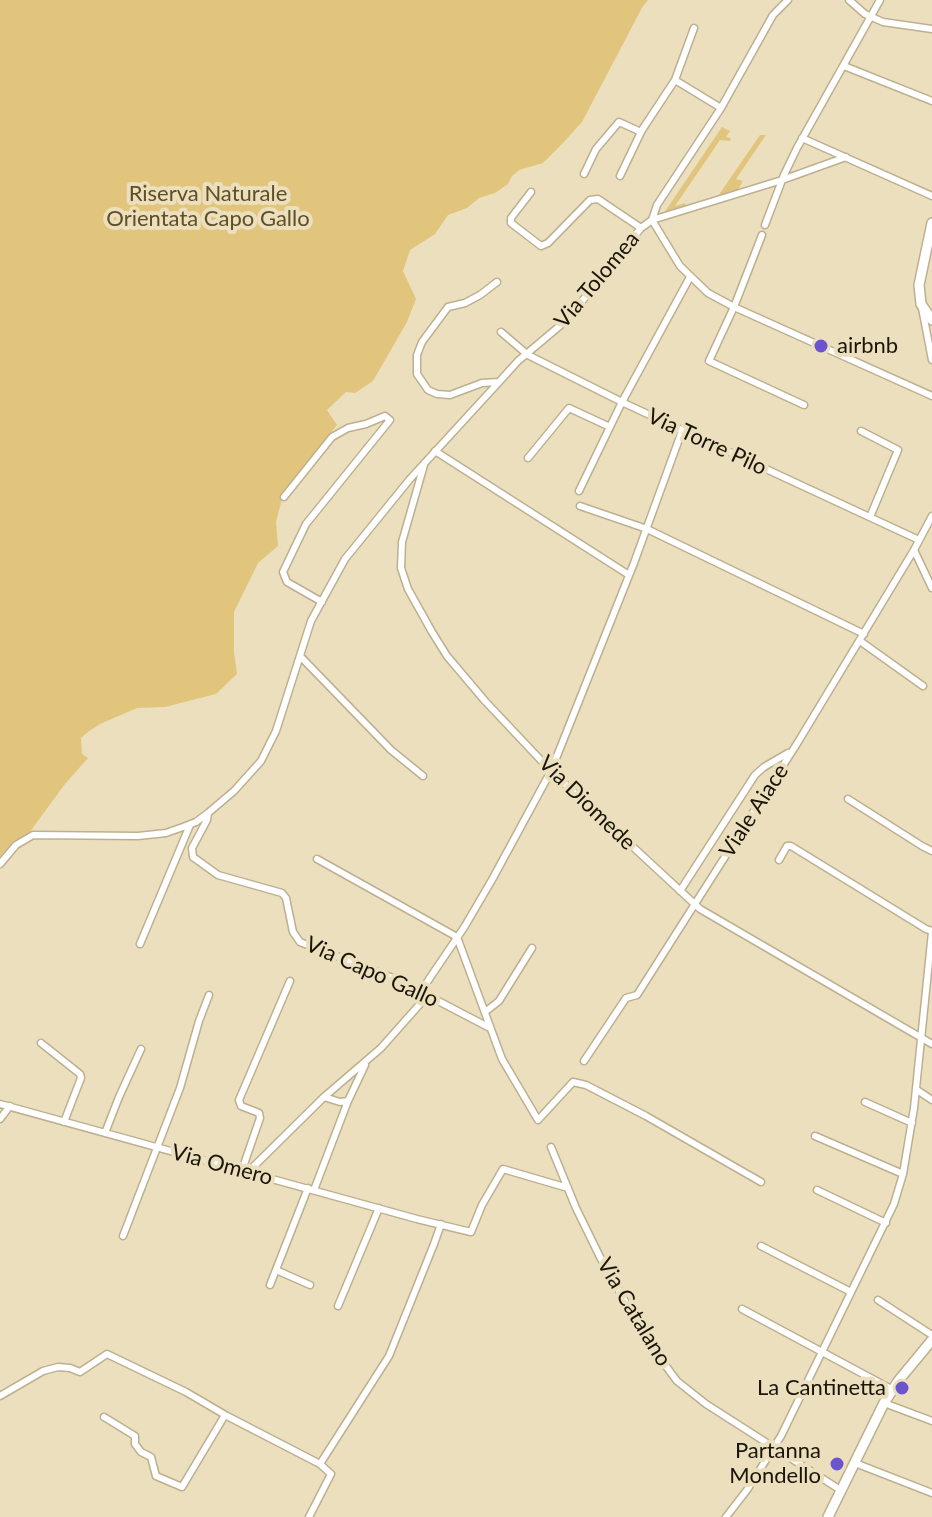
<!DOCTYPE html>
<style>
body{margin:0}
canvas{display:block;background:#ecdfbe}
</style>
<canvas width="932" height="1517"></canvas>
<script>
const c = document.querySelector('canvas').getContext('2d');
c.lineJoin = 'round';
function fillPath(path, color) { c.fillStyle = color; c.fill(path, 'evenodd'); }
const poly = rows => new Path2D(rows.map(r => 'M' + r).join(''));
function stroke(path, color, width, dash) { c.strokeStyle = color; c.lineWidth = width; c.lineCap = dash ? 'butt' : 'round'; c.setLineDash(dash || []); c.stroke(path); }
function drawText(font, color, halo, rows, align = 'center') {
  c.font = font + ' Lato,sans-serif'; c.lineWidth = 8; c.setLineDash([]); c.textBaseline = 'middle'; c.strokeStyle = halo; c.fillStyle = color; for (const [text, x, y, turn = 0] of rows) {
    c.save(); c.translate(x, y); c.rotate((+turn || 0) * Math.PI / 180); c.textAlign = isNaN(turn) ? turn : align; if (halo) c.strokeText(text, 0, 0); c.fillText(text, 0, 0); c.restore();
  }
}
fillPath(poly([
 [0,0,648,0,643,6,582,122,563,143,543,163,519,170,512,176,508,184,495,193,479,198,467,208,448,215,435,234,410,250,403,271,416,299,407,322,373,381,355,393,346,392,327,410,337,425,284,491,276,522,278,546,258,563,234,612,234,652,237,674,216,694,165,707,137,708,100,724,88,732,81,738,82,754,88,758,65,784,29,833,14,841,0,857],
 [722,127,730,131,726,137,731,138,730,141,720,140,675,206,685,203,686,206,664,213],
 [760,135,766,135,736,179,743,181,737,191,718,196]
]), '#e2c57c');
const minor = poly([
 [849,0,865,14,883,22,932,29],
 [844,66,932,101],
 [675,80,721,108],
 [802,138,932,196],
 [584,174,596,149,619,122,641,132],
 [620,176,642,130,675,80,694,28],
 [531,192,511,218,511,223,541,246,548,243,590,200,598,199,641,228],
 [652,220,680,266,708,293,734,307,932,396],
 [652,220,657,205,721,108,773,15,788,0],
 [765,225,784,175,797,148,880,0],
 [762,235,734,307,709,361,804,405],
 [497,282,480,295,465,303,448,307,422,342,417,355,417,374,428,390,437,394,450,395,482,383,499,382],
 [922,308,932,360],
 [501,332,528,355,626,404,919,540],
 [861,431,898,450,870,517],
 [435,451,629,575],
 [528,458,569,408,610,427],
 [424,465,402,542,401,568,408,589,432,632,447,656,485,701,551,771,700,909,932,1044],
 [579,491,622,402,690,277],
 [284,497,332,437,348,428,366,424,385,416,390,420,306,524,283,572,287,582,322,602],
 [580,506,647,529,864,634],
 [932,516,914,550,932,588],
 [860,641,923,686],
 [300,656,391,750,423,776],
 [848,799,922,846,932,851],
 [208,813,207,820,192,848,193,857,218,875,282,893,286,898,293,932,300,942,398,980,490,1028],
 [317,859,457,937,502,1059,538,1120,573,1082,586,1085,646,1116,761,1182],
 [779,860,787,846,791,846,926,929,932,931],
 [0,864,16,845,33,835,138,836,166,833,183,827,196,822,208,813,234,791,261,761,276,731,311,621,345,559,410,479,499,382,518,361,562,324,574,311,641,228,652,220,782,180,846,157],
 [680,891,755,775,764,767,788,753],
 [140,944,190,825],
 [421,991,465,926,493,878,551,771,634,563,682,431],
 [485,1012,499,1001,532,948],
 [41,1043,80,1074,81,1078,64,1122],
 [584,1061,626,998,637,995,798,742,914,550],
 [917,1090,932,1100],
 [324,1097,340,1102,348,1101],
 [865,1102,912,1123],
 [0,1104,417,1219,471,1232,482,1205,503,1169,568,1188],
 [0,1119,10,1106],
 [105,1133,119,1097,141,1049],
 [815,1136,903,1174],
 [551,1147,576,1208,600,1257,648,1342,677,1381,706,1404,842,1491],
 [242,1170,260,1118,259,1113,241,1106,239,1100,290,981],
 [248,1172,324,1097,381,1048,428,995],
 [314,1190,348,1101,365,1065],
 [817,1190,886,1223],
 [123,1236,180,1088,199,1021,209,995],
 [761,1246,851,1292],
 [276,1270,310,1285],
 [270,1285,308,1188],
 [878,1300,932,1335],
 [338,1306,379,1208],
 [742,1309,893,1390],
 [0,1396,43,1371,58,1367,70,1368,80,1372,107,1354,186,1392,227,1416,320,1464,331,1474,309,1517],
 [884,1403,932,1421],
 [104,1417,135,1436,135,1444,141,1452,151,1457,156,1476,182,1487,225,1415],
 [855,1463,932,1493],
 [320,1464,389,1356,434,1244,441,1224],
 [726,1517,747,1490,781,1436,894,1204,903,1174,914,1108,932,932]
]);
const secondary = poly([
 [932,223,919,285,921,304,932,320],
 [828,1517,884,1403,899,1380,932,1340]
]);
stroke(minor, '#bdb091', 9);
stroke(secondary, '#bdb091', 12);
stroke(minor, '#fff', 6);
stroke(secondary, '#fff', 9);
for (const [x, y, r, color] of [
 [821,346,8,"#6b54cd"],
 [902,1388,8,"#6b54cd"],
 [837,1464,8,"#6b54cd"]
]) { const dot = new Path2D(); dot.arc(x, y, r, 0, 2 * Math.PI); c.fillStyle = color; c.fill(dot); stroke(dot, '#ecdfbe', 3); }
drawText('22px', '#5f4f25', '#ecdfbe', [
 ["Riserva Naturale",208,194],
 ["Orientata Capo Gallo",208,219]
]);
drawText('22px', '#1a1509', '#ecdfbe', [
 ["Via Tolomea",597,280,-50],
 ["Via Torre Pilo",707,442,25],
 ["Via Diomede",587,803,44],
 ["Viale Aiace",754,811,-57],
 ["Via Capo Gallo",372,972,24],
 ["Via Omero",222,1165,15],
 ["Via Catalano",634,1312,59]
]);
drawText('22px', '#1a1509', '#ecdfbe', [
 ["airbnb",837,346,"left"],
 ["La Cantinetta",886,1388],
 ["Partanna",821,1451],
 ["Mondello",821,1476]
], 'right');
</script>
